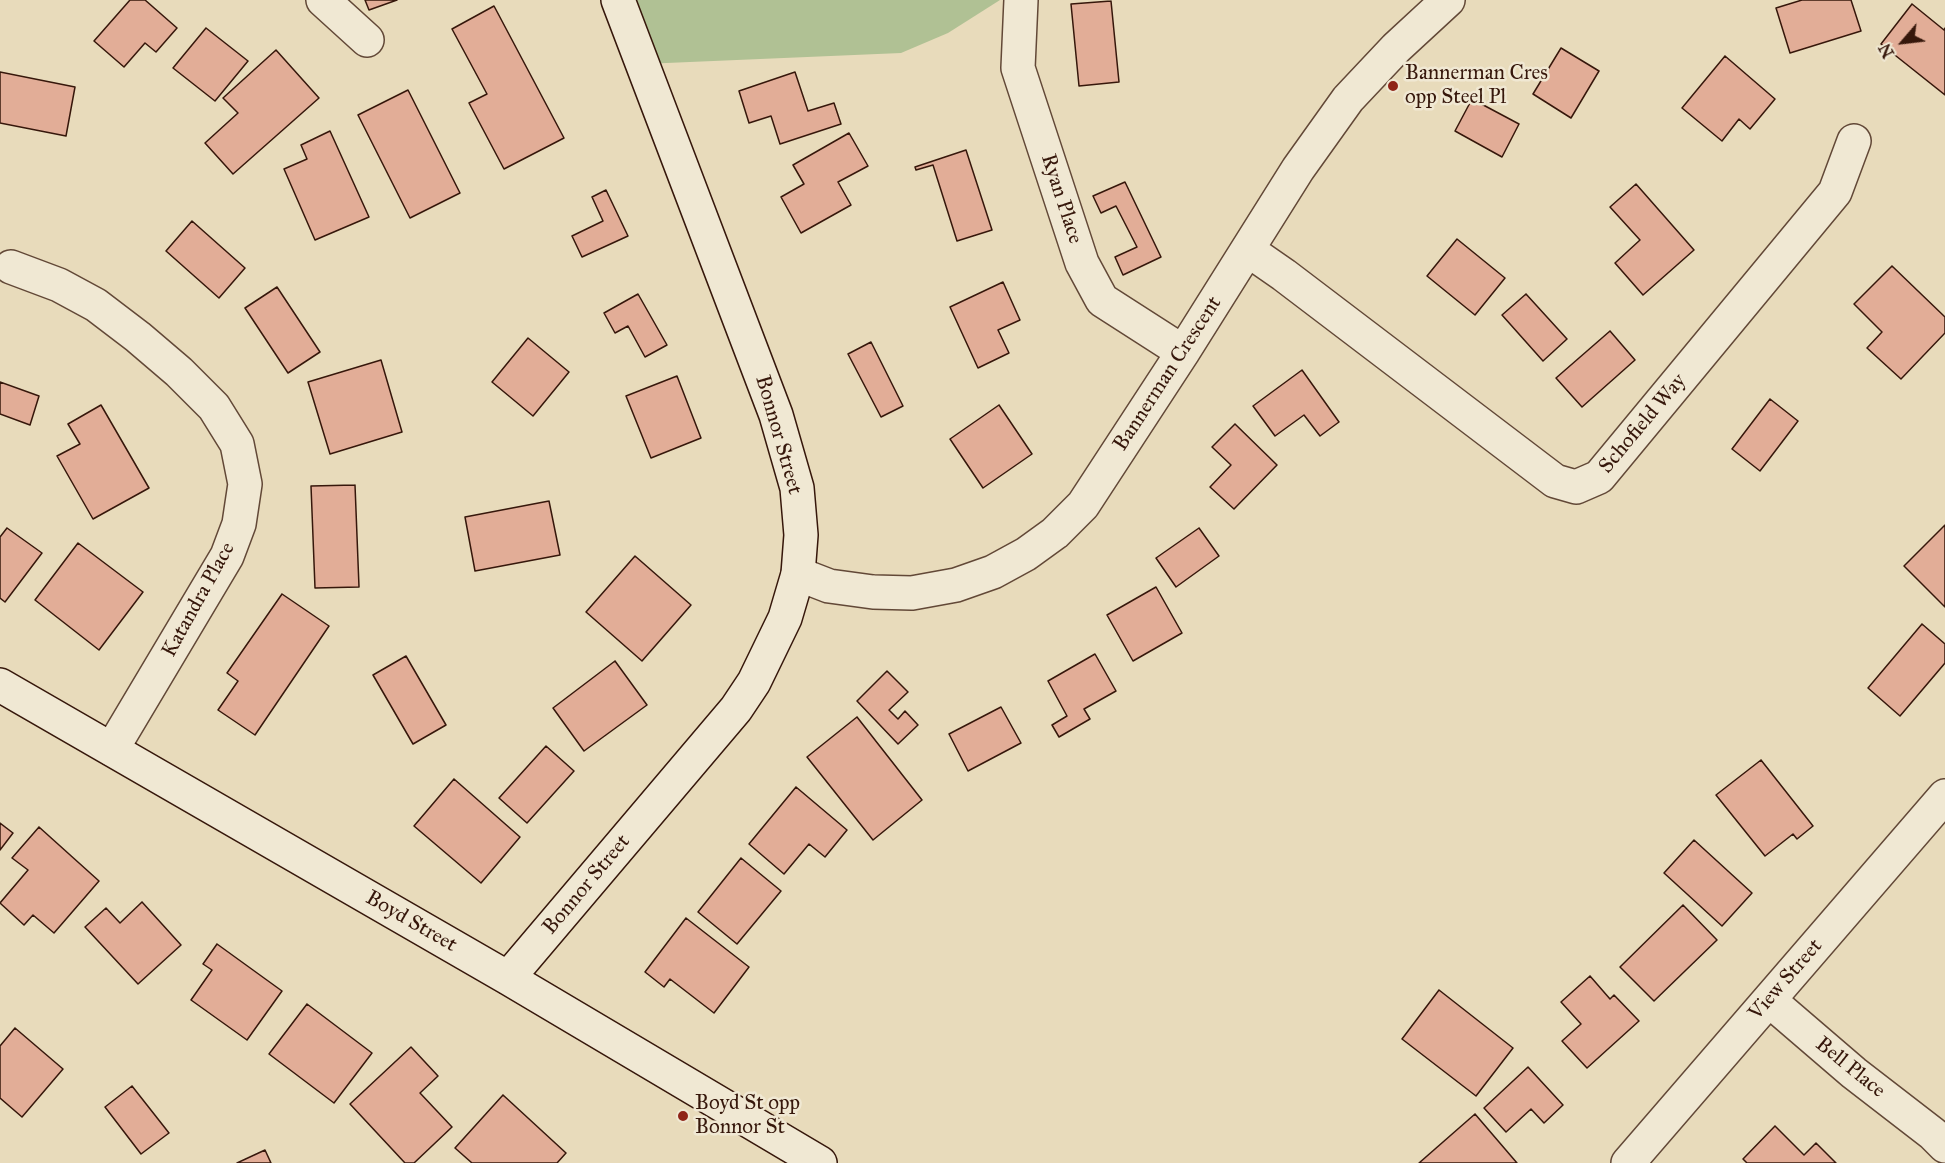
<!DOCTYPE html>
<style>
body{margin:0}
#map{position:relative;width:1945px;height:1163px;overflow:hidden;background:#e8dbbb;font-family:"IM FELL Great Primer",serif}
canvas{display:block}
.north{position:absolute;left:1873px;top:12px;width:60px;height:60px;-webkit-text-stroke:4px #f0e8d3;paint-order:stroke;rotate:242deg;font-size:16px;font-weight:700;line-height:24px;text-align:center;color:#36170b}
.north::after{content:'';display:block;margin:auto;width:21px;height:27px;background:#36170b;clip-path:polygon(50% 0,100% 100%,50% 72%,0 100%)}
</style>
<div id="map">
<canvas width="1945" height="1163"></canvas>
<div class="north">N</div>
</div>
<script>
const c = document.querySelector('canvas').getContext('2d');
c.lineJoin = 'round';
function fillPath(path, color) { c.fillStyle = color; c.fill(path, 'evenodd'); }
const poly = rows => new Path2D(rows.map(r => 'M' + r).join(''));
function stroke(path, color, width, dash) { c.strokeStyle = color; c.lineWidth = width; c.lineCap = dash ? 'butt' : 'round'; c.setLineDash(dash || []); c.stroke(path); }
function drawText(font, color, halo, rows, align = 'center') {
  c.font = font + ' "IM FELL Great Primer",serif'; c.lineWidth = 5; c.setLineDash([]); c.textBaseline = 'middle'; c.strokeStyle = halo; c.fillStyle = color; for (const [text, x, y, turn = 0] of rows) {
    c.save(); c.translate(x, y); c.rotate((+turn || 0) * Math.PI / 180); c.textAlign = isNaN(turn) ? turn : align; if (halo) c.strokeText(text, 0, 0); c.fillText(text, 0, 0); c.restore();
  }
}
fillPath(poly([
 [618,0,1000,0,948,33,901,53,643,64]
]), '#b0c194');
const building = poly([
 [130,0,145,0,177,28,156,52,145,43,124,67,94,41,130,0],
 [365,0,397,0,369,10,365,0],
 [1802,0,1851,0,1861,31,1790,53,1776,8,1802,0],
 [1111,1,1119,82,1079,86,1071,4,1111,1],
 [1912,4,1944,30,1945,28,1945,95,1881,44,1912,4],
 [494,6,564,138,504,169,469,103,487,94,452,29,494,6],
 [206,28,248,61,215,101,173,68,206,28],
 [1561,48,1599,71,1571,118,1533,94,1561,48],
 [276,50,319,98,233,174,205,143,238,113,223,98,276,50],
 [1725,56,1775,99,1750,129,1739,119,1722,141,1682,108,1725,56],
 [0,72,75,87,66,136,0,123,0,72],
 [795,72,808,111,834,103,841,124,780,144,771,116,749,123,739,91,795,72],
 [408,90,460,193,410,218,358,115,408,90],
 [1472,99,1519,124,1502,157,1455,131,1472,99],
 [330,131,369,217,315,240,284,169,307,159,301,145,330,131],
 [849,133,868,166,838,182,851,205,801,233,781,197,804,184,793,165,849,133],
 [966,150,992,230,957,241,933,165,916,170,915,167,966,150],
 [1125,182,1161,257,1123,275,1115,257,1137,247,1116,206,1101,213,1093,196,1125,182],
 [1636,184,1694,250,1643,295,1615,263,1640,240,1610,207,1636,184],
 [606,190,628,236,582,257,572,236,603,221,592,197,606,190],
 [192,221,245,268,219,298,166,251,192,221],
 [1457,239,1505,278,1475,315,1427,276,1457,239],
 [1892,266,1945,317,1945,333,1901,379,1867,348,1882,332,1854,304,1892,266],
 [1003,282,1020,320,998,330,1009,353,978,368,950,307,1003,282],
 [277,287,320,352,288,373,245,308,277,287],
 [638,294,667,345,645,357,628,326,615,333,604,313,638,294],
 [1526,294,1567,339,1543,361,1502,315,1526,294],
 [1610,331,1635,360,1582,407,1556,378,1610,331],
 [528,338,569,372,533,416,492,382,528,338],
 [871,342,903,406,881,417,848,354,871,342],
 [381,360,402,432,330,454,308,382,381,360],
 [1302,370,1339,422,1320,436,1304,415,1275,436,1253,406,1302,370],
 [677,376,701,438,651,458,626,396,677,376],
 [0,382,39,396,30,425,0,414,0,382],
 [1770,399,1798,421,1760,471,1732,449,1770,399],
 [101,405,149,488,93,519,57,456,80,444,68,424,101,405],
 [999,405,1032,454,983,488,950,439,999,405],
 [1235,424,1277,465,1234,509,1210,487,1231,465,1212,447,1235,424],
 [355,485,359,587,315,588,311,486,355,485],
 [549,501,560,555,475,571,465,517,549,501],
 [1945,525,1945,607,1904,566,1945,525],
 [7,528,42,553,5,602,0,598,0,537,7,528],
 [1199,528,1219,556,1176,587,1156,558,1199,528],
 [78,543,143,592,99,650,35,600,78,543],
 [635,556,691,605,642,661,586,612,635,556],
 [1156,587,1182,633,1133,661,1107,615,1156,587],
 [282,594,329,626,255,735,218,710,238,681,227,673,282,594],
 [1922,624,1945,644,1945,663,1900,716,1868,688,1922,624],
 [1095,654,1116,691,1084,709,1090,719,1059,737,1052,725,1067,716,1048,681,1095,654],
 [406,656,446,725,413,744,373,675,406,656],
 [615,661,647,705,584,751,553,708,615,661],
 [887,671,908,692,889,710,898,719,905,711,918,725,898,744,857,701,887,671],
 [1001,707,1021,743,968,771,949,734,1001,707],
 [857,717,922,800,873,840,807,757,857,717],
 [546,746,574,771,527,823,499,798,546,746],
 [1761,760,1813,826,1797,839,1793,834,1765,856,1716,795,1761,760],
 [454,779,520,837,481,883,414,826,454,779],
 [796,787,847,830,825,857,809,844,784,874,749,844,796,787],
 [0,823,13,833,0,850,0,823],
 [39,827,99,881,54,933,33,915,24,925,0,903,28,870,12,858,39,827],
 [1694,840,1752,893,1722,926,1664,873,1694,840],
 [741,858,781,891,737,944,698,912,741,858],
 [142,902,181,945,138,984,85,927,106,908,120,923,142,902],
 [1683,905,1717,940,1654,1001,1620,967,1683,905],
 [686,918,749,967,714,1013,670,979,664,987,645,972,686,918],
 [217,944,282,991,247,1040,191,1000,212,970,203,964,217,944],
 [1590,976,1610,999,1614,995,1639,1021,1587,1068,1562,1041,1581,1024,1561,1002,1590,976],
 [1439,990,1513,1048,1476,1096,1402,1039,1439,990],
 [307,1004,372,1053,334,1103,269,1054,307,1004],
 [15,1028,63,1069,22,1117,0,1098,0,1046,15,1028],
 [411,1047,438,1076,420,1093,452,1127,414,1163,405,1163,350,1104,411,1047],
 [1528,1067,1563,1105,1544,1123,1531,1109,1506,1132,1484,1108,1528,1067],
 [132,1086,169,1133,141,1154,105,1107,132,1086],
 [503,1095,566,1153,557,1163,472,1163,455,1148,503,1095],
 [1475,1114,1517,1163,1419,1163,1475,1114],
 [1775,1126,1804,1155,1816,1143,1836,1163,1747,1163,1743,1159,1775,1126],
 [265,1150,271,1163,237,1163,265,1150]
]);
fillPath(building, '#e2ad97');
stroke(building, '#36170b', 1.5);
const street = poly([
 [323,0,367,40],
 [1021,0,1018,68,1082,263,1102,300,1183,352],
 [1248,250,1284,275,1555,481,1576,487,1599,477,1835,192,1854,141],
 [11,267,59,285,96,305,138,337,179,372,214,407,237,444,245,484,239,524,227,556,112,749],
 [798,574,829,586,873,592,912,593,956,585,993,572,1026,554,1055,533,1083,505,1183,352,1298,169,1348,99,1396,48,1448,0],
 [1769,1000,1854,1073,1933,1134,1945,1146],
 [1628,1163,1945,796]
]);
const secondary = poly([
 [0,685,508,978,820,1163],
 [508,978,736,709,754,682,785,618,798,574,801,535,797,488,776,415,618,0]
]);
stroke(street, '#624837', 36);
stroke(secondary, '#36170b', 36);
stroke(street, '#f0e8d3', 33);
stroke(secondary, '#f0e8d3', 33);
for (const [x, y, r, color] of [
 [1393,86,6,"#8f2418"],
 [683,1116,6,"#8f2418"]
]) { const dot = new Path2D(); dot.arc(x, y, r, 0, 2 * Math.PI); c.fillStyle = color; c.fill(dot); stroke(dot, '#f0e8d3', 2); }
drawText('21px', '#36170b', '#f0e8d3', [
 ["Bannerman Cres",1405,74],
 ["opp Steel Pl",1405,98],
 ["Boyd St opp",695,1104],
 ["Bonnor St",695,1128]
], 'left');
drawText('21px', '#36170b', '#f0e8d3', [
 ["Ryan Place",1061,199,72],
 ["Bannerman Crescent",1168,374,-57],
 ["Schofield Way",1643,424,-50],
 ["Bonnor Street",778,435,74],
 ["Katandra Place",199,600,-61],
 ["Bonnor Street",587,885,-50],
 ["Boyd Street",411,922,30],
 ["View Street",1786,980,-49],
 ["Bell Place",1850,1068,39]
]);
</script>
